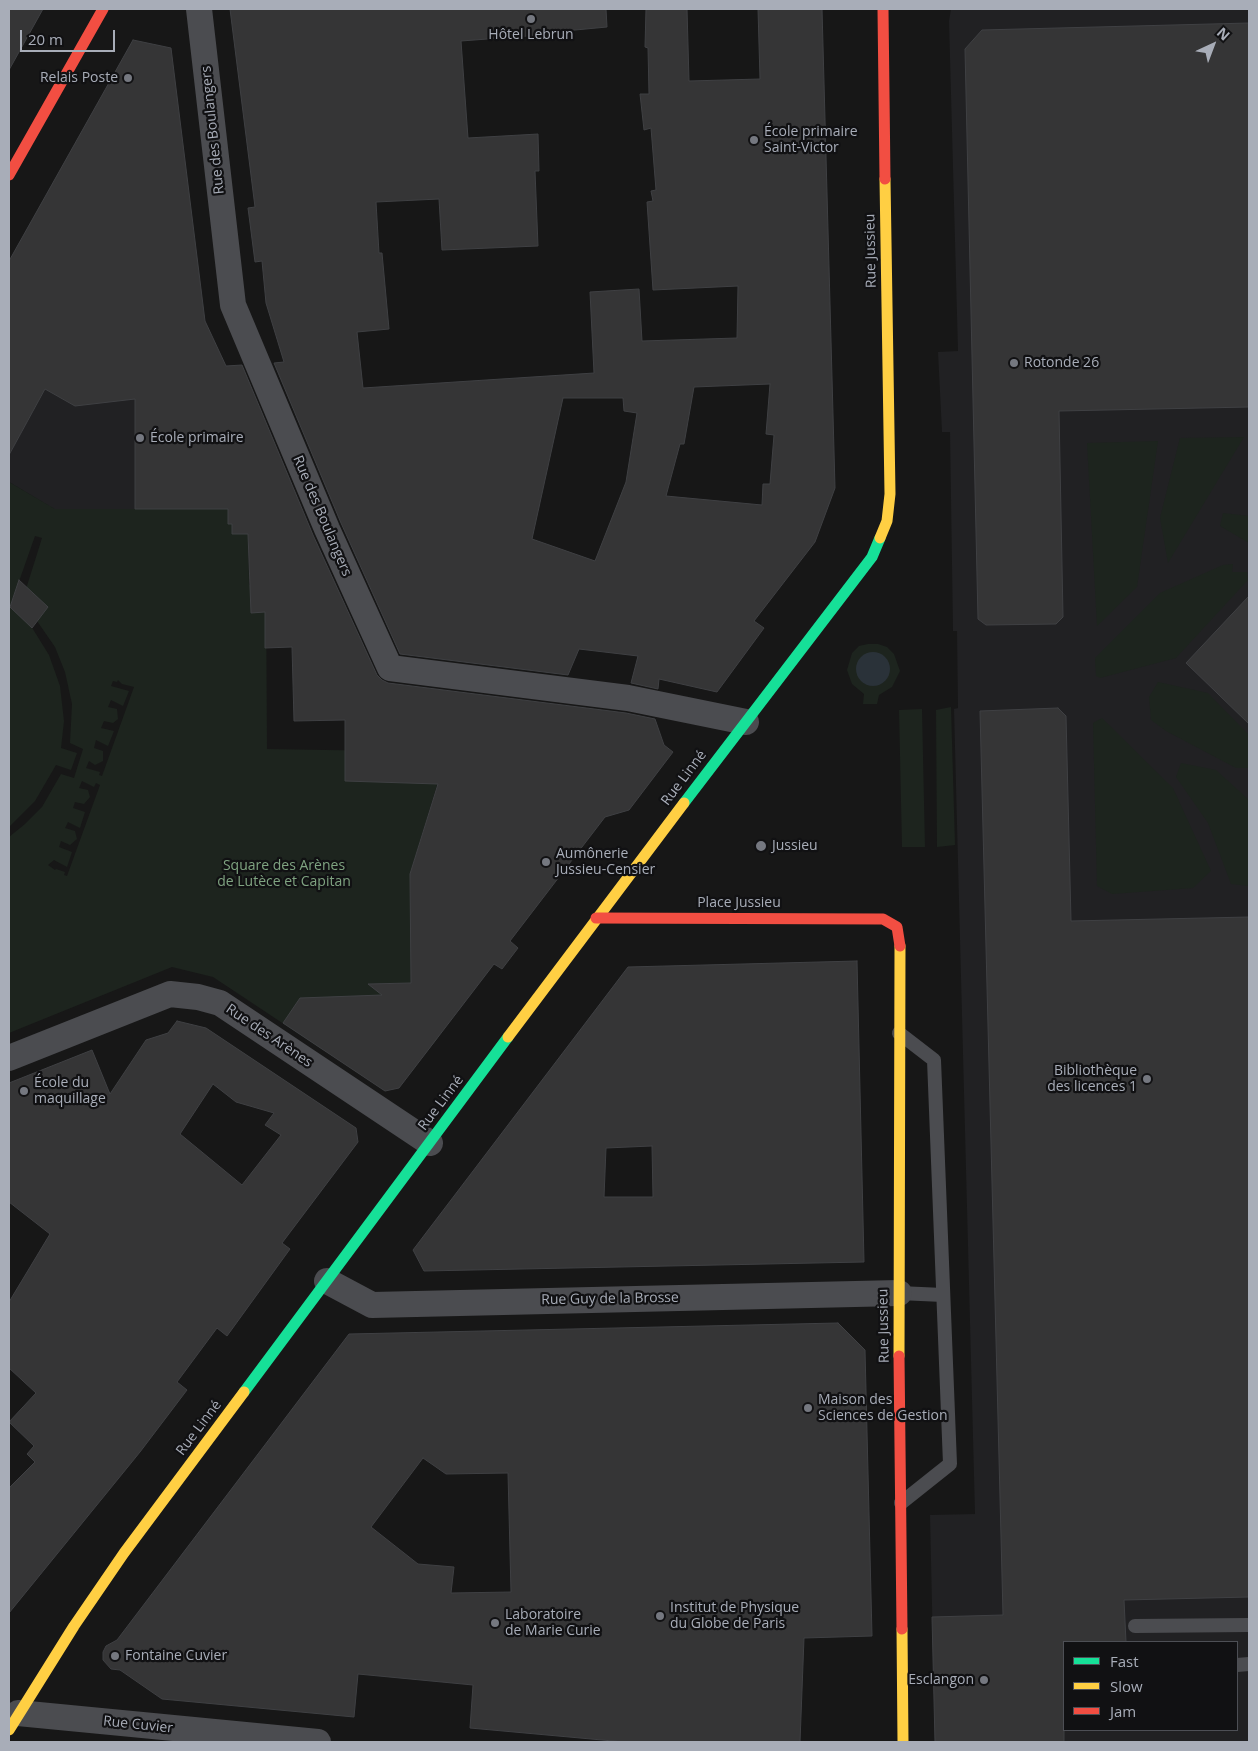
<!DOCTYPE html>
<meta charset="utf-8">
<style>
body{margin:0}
#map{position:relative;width:1258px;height:1751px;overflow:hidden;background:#171717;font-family:"Open Sans",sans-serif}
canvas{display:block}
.frame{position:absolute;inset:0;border:10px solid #a8adb8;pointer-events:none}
.legend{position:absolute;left:1063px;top:1641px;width:175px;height:90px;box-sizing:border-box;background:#111113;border:1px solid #4d4f55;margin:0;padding:6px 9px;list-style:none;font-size:15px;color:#a8adb8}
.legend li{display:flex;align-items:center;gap:10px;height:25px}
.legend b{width:25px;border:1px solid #4d4f55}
.north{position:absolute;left:1188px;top:20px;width:50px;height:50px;-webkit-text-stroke:4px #111113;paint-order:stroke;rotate:43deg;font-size:14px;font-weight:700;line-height:20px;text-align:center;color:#a8adb8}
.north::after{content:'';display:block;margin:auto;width:18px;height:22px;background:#a8adb8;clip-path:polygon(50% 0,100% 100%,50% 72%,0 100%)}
.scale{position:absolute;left:20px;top:30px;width:95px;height:22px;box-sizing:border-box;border:2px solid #a8adb8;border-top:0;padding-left:6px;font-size:15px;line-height:18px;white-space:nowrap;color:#a8adb8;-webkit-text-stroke:4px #111113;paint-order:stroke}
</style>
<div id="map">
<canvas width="1258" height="1751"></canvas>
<div class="frame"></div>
<ul class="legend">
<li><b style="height:6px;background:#16e098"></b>Fast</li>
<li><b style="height:6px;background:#ffcf43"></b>Slow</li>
<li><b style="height:6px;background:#f24e42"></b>Jam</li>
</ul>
<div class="north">N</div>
<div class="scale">20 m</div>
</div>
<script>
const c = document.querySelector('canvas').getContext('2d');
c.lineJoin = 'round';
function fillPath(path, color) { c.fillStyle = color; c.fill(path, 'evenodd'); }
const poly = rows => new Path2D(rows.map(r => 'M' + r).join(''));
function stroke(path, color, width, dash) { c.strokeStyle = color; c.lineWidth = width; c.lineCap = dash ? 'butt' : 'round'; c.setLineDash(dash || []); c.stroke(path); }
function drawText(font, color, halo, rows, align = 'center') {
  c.font = font + ' "Open Sans",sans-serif'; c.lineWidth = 4.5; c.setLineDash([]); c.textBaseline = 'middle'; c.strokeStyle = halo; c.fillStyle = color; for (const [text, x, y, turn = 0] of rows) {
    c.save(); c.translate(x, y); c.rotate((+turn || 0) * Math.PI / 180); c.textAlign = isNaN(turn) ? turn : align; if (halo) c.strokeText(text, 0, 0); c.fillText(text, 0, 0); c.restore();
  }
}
fillPath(poly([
 [951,9,1249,9,1249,1742,935,1742,930,1515,975,1514,954,709,958,708,957,631,953,631,950,432,942,432,938,352,958,351,949,21],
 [1064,1642,1237,1642,1237,1730,1064,1730],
 [64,355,137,368,295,509,54,509,9,482,9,455]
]), '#212123');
fillPath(poly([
 [1244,437,1168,563,1160,518,1180,438],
 [1158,441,1137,587,1097,626,1087,443],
 [9,482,55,509,248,509,249,585,266,582,267,749,447,752,410,874,412,983,369,984,438,1038,426,1053,355,1002,323,1050,213,977,172,967,9,1033,9,837,25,824,42,807,61,774,74,778,83,749,70,743,72,704,65,672,55,647,37,621,26,589,42,538,35,536,10,607,13,610,23,599,31,626,49,655,60,686,64,721,61,748,77,753,71,770,56,765,35,801,9,827],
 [118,680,122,684,134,687,102,776,99,775,100,772,86,768,89,761,95,765,103,761,103,751,94,748,96,740,108,746,114,731,101,728,104,721,113,723,118,719,117,709,108,707,111,700,123,706,129,691,111,686,113,681,117,682],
 [82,781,94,787,96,783,100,785,67,876,64,875,65,872,56,869,55,870,48,865,54,860,67,867,72,852,59,847,61,841,70,845,77,839,75,831,65,828,68,822,80,828,85,812,73,808,75,802,84,804,90,797,88,790,79,788],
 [1223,513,1249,516,1249,543,1220,526],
 [1233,564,1232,572,1247,572,1248,580,1176,658,1100,678,1096,676,1095,658,1160,593,1223,565],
 [868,644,878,644,887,647,894,654,900,671,892,687,879,695,877,704,863,704,864,694,852,684,847,670,852,653,859,646],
 [887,661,889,672,884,682,874,686,864,683],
 [1158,682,1208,693,1249,735,1249,768,1236,768,1166,731,1151,720,1149,697],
 [951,707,955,845,937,847,936,710],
 [922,709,925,847,902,847,899,710],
 [1102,718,1173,788,1211,871,1193,888,1112,894,1097,886,1093,723],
 [1181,763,1216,770,1249,800,1249,886,1231,884,1208,823,1176,777]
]), '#1d241e');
fillPath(poly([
 '856 669a17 17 0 1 1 34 0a17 17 0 1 1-34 0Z'
]), '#2a3239');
const building = poly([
 [9,9,43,9,9,70,9,9],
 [230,9,606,9,607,27,554,32,554,34,461,41,468,138,538,134,539,171,535,171,538,246,442,250,439,199,376,202,379,253,382,253,389,329,357,332,363,388,594,373,590,292,639,289,642,341,737,338,738,286,653,290,647,202,653,201,651,191,656,190,651,128,644,130,640,94,649,94,648,48,645,47,646,9,687,9,689,81,760,79,758,9,822,9,835,488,815,542,754,621,764,628,717,692,659,679,658,689,631,683,638,656,579,649,568,675,400,654,341,523,274,363,284,362,266,303,262,261,255,262,248,208,255,207,230,9],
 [770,384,766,434,774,435,770,484,763,484,762,505,666,496,680,444,684,444,694,387,770,384],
 [563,398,623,398,624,411,637,413,626,482,595,561,532,539,563,398],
 [1249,23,1249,407,1059,411,1063,617,1056,624,986,625,978,619,965,49,982,30,1249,23],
 [133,40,171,48,205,321,226,366,242,365,313,535,377,675,382,680,388,683,626,713,655,719,664,745,673,752,629,810,605,817,510,941,518,948,502,969,494,964,399,1088,385,1091,283,1023,300,998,382,995,368,984,411,983,410,874,438,784,345,781,345,720,294,721,292,647,265,648,265,612,251,613,248,534,232,534,232,524,228,524,228,509,135,509,135,399,75,406,45,389,9,455,9,261,133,40],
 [19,580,48,607,32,628,10,607,19,580],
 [1249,596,1249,724,1186,663,1249,596],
 [1058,708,1066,716,1071,921,1249,917,1249,1597,1124,1600,1126,1642,1064,1642,1064,1742,935,1742,932,1617,1003,1615,980,711,1058,708],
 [857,961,864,1262,424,1271,413,1250,628,967,857,961],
 [652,1146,653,1197,604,1197,606,1148,652,1146],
 [177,1021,206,1028,356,1128,358,1142,282,1243,290,1249,227,1336,217,1328,177,1382,187,1390,140,1452,9,1613,9,1488,35,1462,27,1454,34,1446,9,1422,36,1393,9,1368,9,1302,50,1234,9,1202,9,1083,92,1050,110,1094,146,1040,168,1033,177,1021],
 [213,1084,236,1102,274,1113,265,1125,281,1135,242,1185,180,1134,213,1084],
 [838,1323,865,1350,872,1636,804,1638,800,1742,624,1742,470,1728,473,1685,358,1674,354,1717,162,1699,120,1670,111,1669,103,1660,103,1652,106,1646,117,1640,349,1334,838,1323],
 [423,1458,446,1474,508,1473,511,1592,451,1593,454,1567,418,1564,371,1527,423,1458]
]);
fillPath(building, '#353536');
stroke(building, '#3f4043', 1);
stroke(poly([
 [899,1033,934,1060,950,1464,901,1503],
 [899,1293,943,1295],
 [1135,1626,1249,1625],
 [1237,1665,1249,1664]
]), '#4b4c50', 14);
stroke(poly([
 [199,9,233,305,327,529,390,668,628,698,746,722],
 [9,1058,170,994,198,997,220,1003,430,1143],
 [327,1281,372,1305,899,1293],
 [18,1713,318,1742]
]), '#4b4c50', 26);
stroke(poly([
 [684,803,872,557,880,538],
 [244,1392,508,1037]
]), '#16e098', 11);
stroke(poly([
 [880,538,887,521,890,494,885,179],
 [508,1037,684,803],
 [899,1356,900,946],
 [902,1629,903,1742],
 [9,1730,74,1626,124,1553,244,1392]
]), '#ffcf43', 11);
stroke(poly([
 [883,9,885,179],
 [9,175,103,9],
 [596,918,883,919,897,927,900,946],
 [899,1356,902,1629]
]), '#f24e42', 11);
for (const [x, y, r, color] of [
 [531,19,5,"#757880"],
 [128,78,5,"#757880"],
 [754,140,5,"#757880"],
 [1014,363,5,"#757880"],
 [140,438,5,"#757880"],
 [761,846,6,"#757880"],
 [546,862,5,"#757880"],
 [1147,1079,5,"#757880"],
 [24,1091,5,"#757880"],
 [808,1408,5,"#757880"],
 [660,1616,5,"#757880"],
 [495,1623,5,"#757880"],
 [115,1656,5,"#757880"],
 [984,1680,5,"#757880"]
]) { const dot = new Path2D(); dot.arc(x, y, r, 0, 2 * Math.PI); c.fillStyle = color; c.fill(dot); stroke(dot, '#111113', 2); }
drawText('14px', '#a8adb8', '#111113', [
 ["Hôtel Lebrun",531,35,"center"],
 ["Relais Poste",118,78,"right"],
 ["École primaire",764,132],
 ["Saint-Victor",764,148],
 ["Rotonde 26",1024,363],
 ["École primaire",150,438],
 ["Jussieu",772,846],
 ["Aumônerie",556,854],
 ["Jussieu-Censier",556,870],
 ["Bibliothèque",1137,1071,"right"],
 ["des licences 1",1137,1087,"right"],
 ["École du",34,1083],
 ["maquillage",34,1099],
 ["Maison des",818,1400],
 ["Sciences de Gestion",818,1416],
 ["Institut de Physique",670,1608],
 ["du Globe de Paris",670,1624],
 ["Laboratoire",505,1615],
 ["de Marie Curie",505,1631],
 ["Fontaine Cuvier",125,1656],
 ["Esclangon",974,1680,"right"]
], 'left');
drawText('14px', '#a8adb8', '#111113', [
 ["Rue des Boulangers",213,130,-96],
 ["Rue Jussieu",871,251,-91],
 ["Rue des Boulangers",322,516,67],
 ["Rue Linné",684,778,-53],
 ["Place Jussieu",739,903],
 ["Rue des Arènes",269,1036,34],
 ["Rue Linné",441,1103,-53],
 ["Rue Guy de la Brosse",610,1299,-1],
 ["Rue Jussieu",884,1326,-91],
 ["Rue Linné",199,1428,-53],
 ["Rue Cuvier",138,1725,6]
]);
drawText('14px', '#7fa381', '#111113', [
 ["Square des Arènes",284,866],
 ["de Lutèce et Capitan",284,882]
]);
</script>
